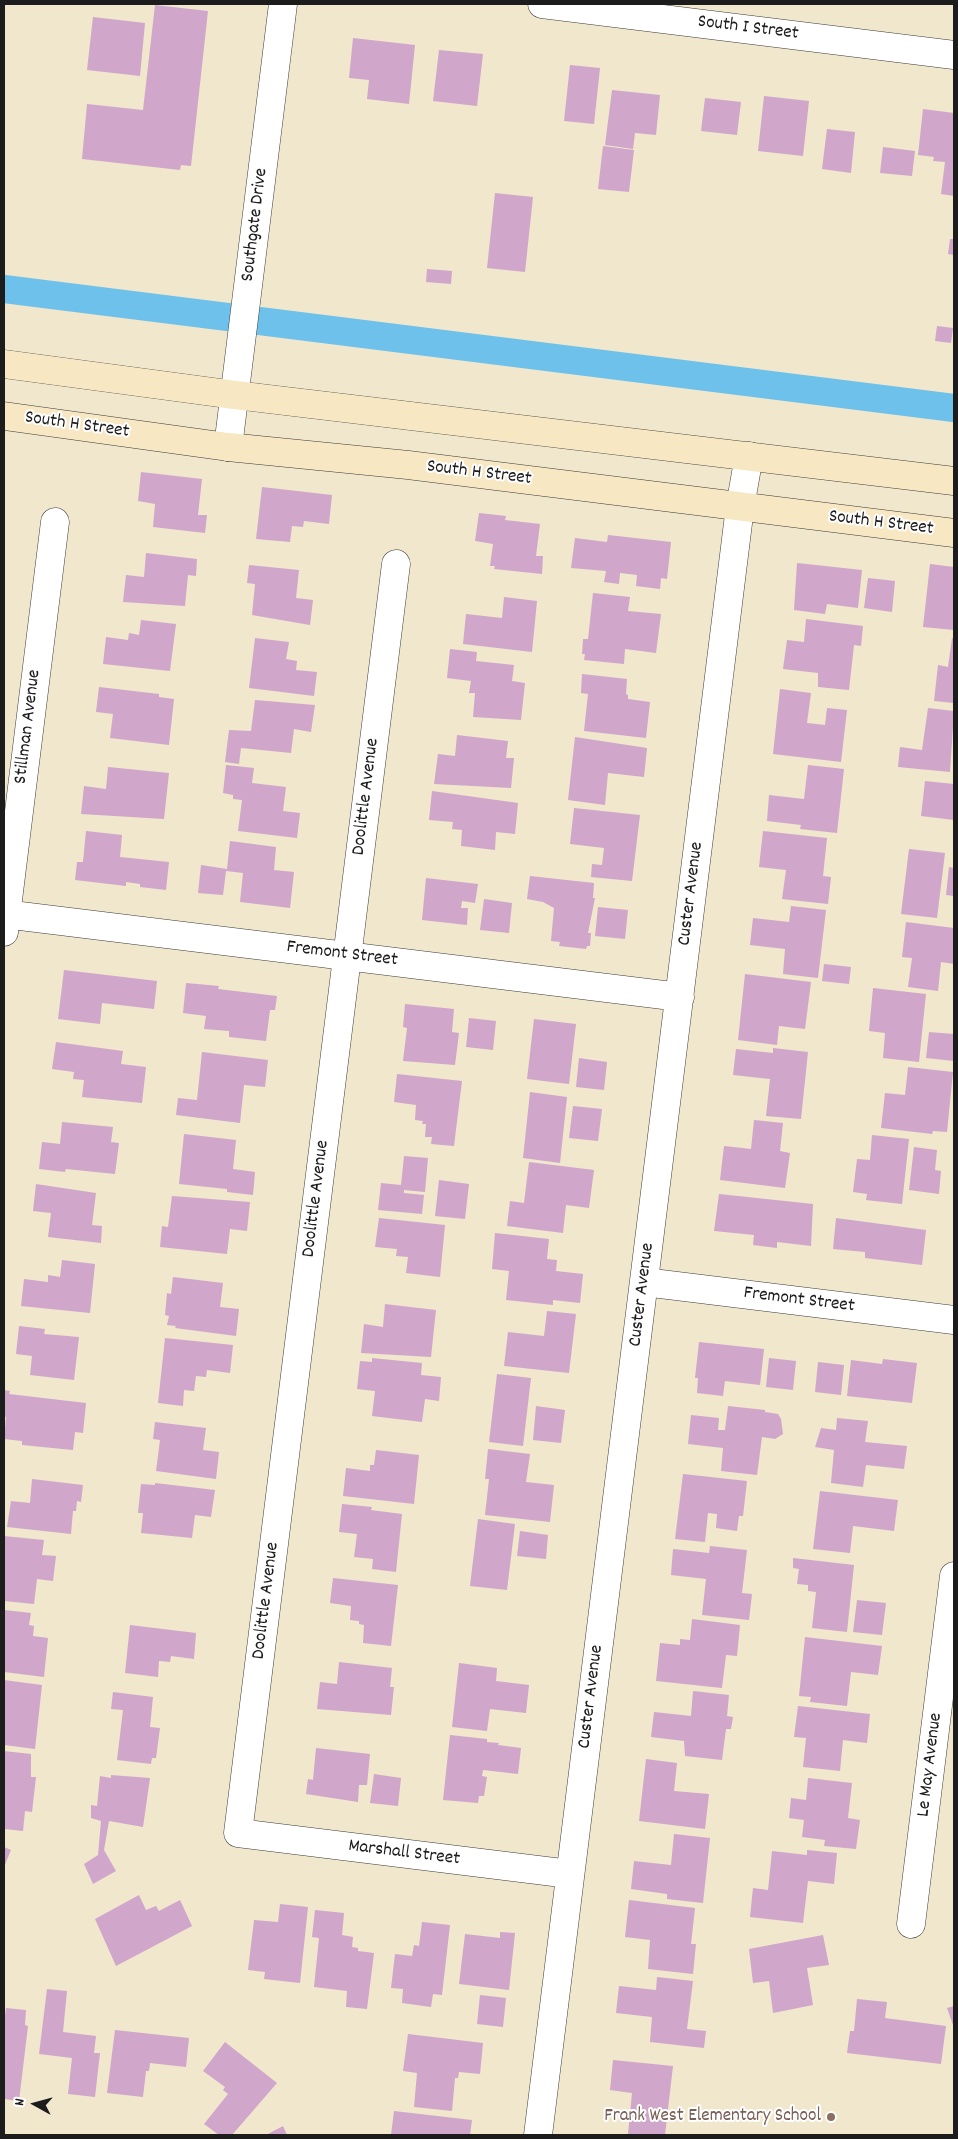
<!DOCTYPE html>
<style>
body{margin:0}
#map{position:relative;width:958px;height:2139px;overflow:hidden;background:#f0e7cd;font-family:Dekko,sans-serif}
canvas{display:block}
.frame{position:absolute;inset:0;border:5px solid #1c1c1c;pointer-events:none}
.north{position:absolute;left:10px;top:2079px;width:50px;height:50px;-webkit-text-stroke:4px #fff;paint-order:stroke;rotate:277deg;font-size:14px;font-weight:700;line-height:20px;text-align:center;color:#1c1c1c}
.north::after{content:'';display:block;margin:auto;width:18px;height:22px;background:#1c1c1c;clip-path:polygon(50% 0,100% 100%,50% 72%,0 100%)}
</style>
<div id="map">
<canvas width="958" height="2139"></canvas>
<div class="frame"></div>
<div class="north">N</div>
</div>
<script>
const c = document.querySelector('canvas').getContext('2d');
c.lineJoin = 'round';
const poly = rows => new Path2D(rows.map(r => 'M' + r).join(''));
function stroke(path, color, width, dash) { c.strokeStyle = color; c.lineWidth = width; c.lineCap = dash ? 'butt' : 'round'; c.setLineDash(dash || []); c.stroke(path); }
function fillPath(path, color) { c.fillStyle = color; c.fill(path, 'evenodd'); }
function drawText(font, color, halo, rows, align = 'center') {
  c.font = font + ' Dekko,sans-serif'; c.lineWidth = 4; c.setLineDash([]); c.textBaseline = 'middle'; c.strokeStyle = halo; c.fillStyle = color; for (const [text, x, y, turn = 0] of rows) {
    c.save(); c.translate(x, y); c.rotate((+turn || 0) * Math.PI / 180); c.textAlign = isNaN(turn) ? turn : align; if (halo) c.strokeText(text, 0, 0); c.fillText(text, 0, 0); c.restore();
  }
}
stroke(poly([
 [4,289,954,408]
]), '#6dc1ea', 28);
fillPath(poly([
 [155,5,208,11,191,166,181,165,180,170,82,159,87,104,143,110],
 [93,17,145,23,140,76,87,70],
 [353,38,415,45,409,104,367,99,369,80,349,78],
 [439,50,483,54,477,106,433,101],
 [570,65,600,68,594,124,564,121],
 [612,90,660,95,656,135,635,133,633,149,605,145],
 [764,96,809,101,803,156,758,151],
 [705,98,741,102,737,135,701,131],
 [923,109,954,113,954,196,941,194,945,162,933,161,934,157,918,155],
 [827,129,855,132,851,173,822,169],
 [603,146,634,150,629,192,598,189],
 [883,147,915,151,912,176,880,173],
 [495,193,533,197,525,272,487,268],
 [950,239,954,239,954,255,948,254],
 [427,269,452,271,451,284,426,282],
 [937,326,953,328,951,343,935,341],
 [141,472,202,479,198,515,207,515,205,533,153,527,155,504,138,501],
 [262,487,332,495,329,524,304,521,303,527,292,526,290,542,256,539],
 [479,513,506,516,505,520,540,524,536,556,543,556,542,574,494,569,495,566,490,566,493,544,475,541],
 [608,535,671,542,667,579,661,578,660,589,636,586,637,575,620,573,619,584,604,582,606,571,571,568,575,538,607,542],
 [146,553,197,559,196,576,188,575,185,606,123,602,126,575,144,577],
 [797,563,862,570,858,608,827,604,825,614,794,610],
 [930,564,954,567,954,630,923,627],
 [249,565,299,570,296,598,313,600,310,625,252,615,255,584,247,583],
 [868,578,895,581,892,612,864,608],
 [593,593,630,597,628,611,661,614,656,653,625,649,624,664,584,660,585,654,582,654,583,639,588,639],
 [504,597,537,601,532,652,463,644,466,614,502,618],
 [806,619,863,626,861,646,854,645,849,690,818,687,818,673,783,669,787,640,804,642],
 [141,620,176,624,170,671,103,664,106,637,128,640,129,633,139,635],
 [255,638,289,642,286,659,297,661,296,670,317,672,314,696,249,688],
 [952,638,954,639,954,703,934,701,938,665,948,667],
 [450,649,477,652,476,661,514,665,512,681,525,683,521,720,473,717,475,693,469,693,471,681,447,678],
 [582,674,627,679,626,694,628,695,628,699,650,702,646,738,584,731,588,694,581,693],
 [99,687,159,694,159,697,174,699,169,745,110,738,113,714,96,712],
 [780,689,811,693,807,723,825,725,827,708,847,710,841,762,773,754],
 [255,700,315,705,311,732,294,729,291,753,241,748,239,764,225,762,229,730,251,731],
 [928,708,954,711,950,772,898,767,900,747,922,750],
 [457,735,508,741,506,758,514,758,511,788,434,784,438,754,455,756],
 [575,737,647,748,644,777,608,773,605,805,568,800],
 [226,765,254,768,252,783,286,787,283,811,300,813,297,838,238,831,242,800,233,799,233,795,223,793],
 [808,765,844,769,837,833,800,829,801,825,767,821,769,795,804,799],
 [108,767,169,773,164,819,81,814,84,786,106,789],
 [925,781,954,784,954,820,921,816],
 [432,791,518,803,515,834,496,832,495,850,461,846,462,830,452,829,453,822,429,820],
 [574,808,640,815,632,881,591,877,592,864,602,865,604,848,570,844],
 [86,831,122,835,120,857,169,862,166,890,140,887,140,884,126,882,126,886,75,880,77,862,83,862],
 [763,831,827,838,823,876,831,877,828,904,782,899,786,870,759,867],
 [230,841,276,847,274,870,294,872,290,908,240,902,243,873,226,871,223,895,198,893,201,865,227,869],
 [909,849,945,853,937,918,901,914],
 [949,867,954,868,954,896,946,895],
 [530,876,594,883,593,898,595,898,588,933,591,933,590,946,587,946,586,949,559,946,560,942,551,941,554,908,543,902,527,899],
 [426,878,478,884,475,903,462,901,461,908,468,908,467,925,422,920],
 [484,899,512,903,509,933,480,930],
 [791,906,826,910,818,978,783,974,785,949,750,945,753,918,789,922],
 [598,907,628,910,625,939,595,936],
 [906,922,954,928,954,964,941,962,938,991,908,987,912,958,902,957],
 [824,964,851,967,849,984,822,981],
 [64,970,157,981,154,1009,102,1003,100,1024,58,1019],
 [745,974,811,982,805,1029,779,1026,777,1045,738,1040],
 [186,983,219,986,218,989,277,996,275,1010,270,1010,266,1041,229,1037,229,1031,204,1029,206,1016,183,1013],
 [873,988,926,994,919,1062,883,1058,885,1033,869,1031],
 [405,1004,454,1009,452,1032,459,1033,455,1065,403,1061,407,1028,403,1027],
 [469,1018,496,1021,493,1050,466,1047],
 [534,1019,576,1024,569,1084,527,1079],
 [929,1032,954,1034,954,1061,926,1058],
 [56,1042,123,1051,121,1064,146,1067,142,1103,82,1097,84,1080,73,1079,74,1072,52,1069],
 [773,1048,808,1052,801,1119,766,1116,770,1079,733,1075,736,1049,773,1053],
 [202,1052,268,1060,265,1087,244,1085,240,1123,176,1115,178,1098,197,1100],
 [579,1058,607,1062,604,1090,576,1087],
 [908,1067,953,1072,947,1132,933,1131,932,1134,881,1128,885,1093,905,1095],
 [397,1074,462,1081,454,1146,431,1144,432,1137,425,1137,426,1124,422,1124,423,1121,415,1120,416,1105,394,1102],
 [530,1092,567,1097,560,1163,523,1158],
 [573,1106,602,1109,598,1141,569,1138],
 [754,1120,783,1123,780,1151,790,1153,785,1188,720,1180,724,1146,751,1149],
 [62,1122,113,1127,111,1142,119,1143,115,1174,66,1169,65,1172,39,1169,42,1142,60,1144],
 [184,1134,236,1140,233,1169,255,1172,253,1195,227,1192,227,1189,179,1184],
 [872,1135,909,1139,902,1204,866,1200,867,1194,853,1192,857,1159,870,1160],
 [914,1147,937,1150,935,1170,941,1171,939,1194,909,1190],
 [404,1156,428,1158,425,1192,404,1190,404,1193,424,1195,422,1214,378,1210,381,1183,401,1185],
 [529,1162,594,1170,589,1208,566,1205,563,1233,507,1226,510,1201,524,1203],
 [439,1180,469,1184,465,1219,435,1216],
 [36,1184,96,1193,92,1225,102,1226,101,1243,48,1237,51,1213,33,1211],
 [719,1194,813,1204,811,1246,777,1242,777,1248,753,1245,754,1235,714,1231],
 [172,1196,250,1202,247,1231,230,1229,227,1254,160,1247,162,1226,168,1227],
 [379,1218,445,1225,440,1277,406,1273,408,1257,396,1256,397,1249,375,1247],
 [836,1218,926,1230,922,1265,865,1258,865,1252,833,1249],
 [495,1233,549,1239,547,1259,557,1260,556,1271,583,1274,580,1303,553,1300,553,1305,506,1300,509,1271,492,1269],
 [62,1260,95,1264,90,1313,21,1306,24,1279,48,1282,48,1275,60,1277],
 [173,1277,223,1283,220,1307,239,1309,236,1336,175,1328,176,1326,167,1325,169,1316,165,1315,167,1293,171,1294],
 [385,1304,436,1310,431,1357,361,1353,364,1324,383,1327],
 [547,1311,576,1314,569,1373,504,1366,508,1332,544,1336],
 [19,1326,45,1329,44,1334,79,1337,74,1380,30,1375,32,1356,16,1354],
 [165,1338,233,1345,230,1373,207,1370,206,1377,196,1376,194,1391,184,1390,183,1406,158,1403],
 [699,1342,764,1349,760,1385,725,1381,723,1396,697,1393,698,1378,695,1378],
 [372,1358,422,1363,421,1375,441,1377,439,1401,425,1399,422,1422,372,1416,375,1391,357,1389,360,1361,372,1362],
 [769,1358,796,1361,793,1390,766,1387],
 [883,1359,917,1363,912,1403,847,1396,851,1360,882,1364],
 [818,1362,844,1365,841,1395,815,1392],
 [497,1374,531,1378,523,1446,489,1442],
 [4,1390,10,1391,9,1394,86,1403,83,1433,75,1432,73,1450,22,1445,22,1441,4,1439,6,1417,4,1416],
 [536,1406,565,1410,561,1443,533,1440],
 [728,1406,765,1410,765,1412,778,1414,781,1419,783,1434,775,1439,762,1437,757,1475,721,1471,723,1448,688,1444,691,1415,719,1418,718,1430,725,1430],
 [837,1418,868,1421,865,1442,907,1446,904,1469,866,1465,863,1487,831,1483,834,1450,815,1447,821,1428,836,1430],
 [155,1422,206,1428,203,1450,219,1452,216,1479,156,1471,160,1440,153,1439],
 [488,1449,530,1454,526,1482,554,1485,550,1522,485,1515,489,1479,485,1479],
 [376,1450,419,1455,414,1504,343,1496,346,1468,370,1471,370,1465,374,1465],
 [683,1474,747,1481,743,1516,739,1516,737,1531,716,1528,717,1514,708,1513,705,1542,675,1539],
 [32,1479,83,1485,81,1502,77,1501,76,1511,73,1511,71,1534,7,1527,11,1501,30,1503],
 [155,1483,215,1490,211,1517,195,1515,192,1538,141,1533,143,1513,138,1513,141,1484,155,1485],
 [820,1491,898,1500,894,1531,853,1526,850,1553,813,1549],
 [342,1504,372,1507,371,1510,402,1514,396,1572,372,1569,373,1559,354,1557,357,1534,339,1532],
 [478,1519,515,1524,507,1590,470,1586],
 [520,1531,548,1535,546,1559,517,1556],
 [4,1536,44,1540,42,1555,56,1556,53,1581,37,1579,34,1604,4,1601],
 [710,1546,747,1550,742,1593,752,1594,749,1620,702,1615,706,1579,671,1575,673,1549,709,1553],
 [793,1558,854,1565,847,1632,812,1628,816,1592,808,1591,808,1585,797,1584,799,1569,793,1568],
 [333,1578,398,1585,391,1646,363,1643,364,1625,359,1624,359,1621,350,1620,351,1606,330,1603],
 [857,1600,886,1603,882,1635,853,1632],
 [4,1610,31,1613,29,1625,34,1626,33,1636,48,1638,44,1677,4,1672],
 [692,1619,740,1625,737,1656,726,1655,722,1688,656,1681,660,1643,680,1645,680,1639,690,1640],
 [130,1625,196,1633,194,1659,171,1656,170,1662,159,1661,158,1677,125,1673],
 [805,1637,882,1646,878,1675,851,1672,847,1706,810,1702,811,1697,799,1696],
 [339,1662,392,1668,390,1687,394,1687,391,1715,317,1709,320,1682,337,1684],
 [459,1663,497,1668,496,1681,529,1685,526,1713,490,1709,487,1731,452,1727],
 [4,1680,42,1685,35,1749,4,1745],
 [693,1691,729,1695,727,1716,733,1717,731,1729,726,1729,722,1760,685,1756,684,1741,651,1737,654,1712,691,1716],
 [113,1692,153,1697,150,1727,160,1728,156,1758,152,1758,151,1764,117,1760,123,1710,111,1709],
 [798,1706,870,1714,867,1743,843,1740,840,1771,803,1767,806,1738,794,1737],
 [450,1735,487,1739,487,1742,499,1743,498,1745,521,1748,518,1774,483,1770,482,1776,487,1777,484,1796,479,1796,478,1803,443,1800],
 [316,1748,370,1754,367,1785,359,1785,358,1802,306,1794,308,1779,313,1780],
 [4,1751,31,1754,31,1777,36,1777,32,1812,25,1811,23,1831,4,1829],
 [646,1759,677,1763,674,1791,709,1794,705,1829,639,1821],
 [374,1774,401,1778,398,1806,370,1803],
 [111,1775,150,1778,143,1827,109,1821,104,1850,116,1871,93,1884,84,1864,98,1855,101,1821,91,1818,91,1805,97,1806,100,1776,111,1778],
 [808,1778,852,1783,848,1818,860,1820,856,1849,824,1846,825,1840,802,1837,804,1820,789,1818,791,1798,806,1800],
 [674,1834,710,1838,703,1903,667,1899,667,1894,631,1889,634,1861,671,1865],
 [4,1847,11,1850,4,1867],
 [807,1850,837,1853,834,1884,808,1881,803,1923,750,1917,753,1888,768,1890,772,1851,807,1855],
 [139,1895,146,1910,156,1906,159,1911,180,1900,192,1926,116,1966,95,1919],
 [629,1900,695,1908,691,1944,696,1944,693,1974,648,1969,650,1940,625,1937],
 [280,1904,308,1907,300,1983,264,1979,265,1972,248,1970,254,1920,278,1922],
 [315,1910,344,1913,342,1935,353,1937,352,1947,358,1948,358,1951,374,1953,367,2009,346,2007,347,1991,314,1987,319,1938,312,1937],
 [422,1922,450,1925,442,1995,433,1994,431,2007,402,2003,403,1989,391,1988,395,1954,412,1956,414,1945,419,1946],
 [500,1932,515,1933,509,1990,459,1984,465,1934,500,1938],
 [823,1935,829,1965,807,1968,813,2005,773,2013,769,1981,753,1983,749,1949],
 [657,1977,693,1981,687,2029,706,2031,704,2048,650,2042,652,2017,616,2013,619,1986,656,1990],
 [47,1989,67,1991,63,2032,96,2036,94,2053,100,2053,95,2097,68,2094,72,2058,39,2054],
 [480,1995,506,1998,503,2027,477,2024],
 [857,1999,887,2002,885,2018,946,2026,941,2064,847,2053,850,2031,854,2031],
 [954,2006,954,2028,947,2008],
 [6,2008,26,2010,25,2025,28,2026,19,2101,4,2099,4,2023],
 [115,2030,189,2038,186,2067,150,2063,149,2071,146,2071,143,2097,107,2093],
 [408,2034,483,2043,480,2074,459,2072,458,2078,455,2078,452,2111,414,2107,417,2073,403,2071],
 [225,2042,277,2083,232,2135,219,2135,204,2124,228,2094,223,2090,225,2087,203,2071],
 [613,2060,673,2066,665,2135,628,2134,632,2093,610,2090],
 [394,2111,472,2120,470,2135,391,2135],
 [283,2126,287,2135,266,2135]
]), '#d0a6cb');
const street = poly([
 [542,4,954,55],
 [228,447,283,4],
 [396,564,238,1833,570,1874],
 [4,914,680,997],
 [4,932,55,522],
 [644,1282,954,1320],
 [911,1924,954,1576],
 [538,2135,740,507,749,456]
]);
const secondary = poly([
 [4,364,235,395,954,481],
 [4,416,228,447,408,465,954,533]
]);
stroke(street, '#3c3a37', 29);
stroke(secondary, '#3c3a37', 29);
stroke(street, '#fff', 28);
stroke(secondary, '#f7e8c3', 28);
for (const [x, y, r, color] of [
 [831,2117,5,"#8d6e63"]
]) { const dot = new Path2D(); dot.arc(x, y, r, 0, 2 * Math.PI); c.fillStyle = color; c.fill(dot); stroke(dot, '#fff', 2); }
drawText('19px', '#1c1c1c', '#fff', [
 ["South I Street",748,29,7],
 ["Southgate Drive",256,225,-83],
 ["South H Street",77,426,8],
 ["South H Street",479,474,7],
 ["South H Street",881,524,7],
 ["Stillman Avenue",29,727,-83],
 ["Doolittle Avenue",367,797,-83],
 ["Custer Avenue",692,894,-83],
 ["Fremont Street",342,955,7],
 ["Doolittle Avenue",317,1199,-83],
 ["Custer Avenue",643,1295,-83],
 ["Fremont Street",799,1301,7],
 ["Doolittle Avenue",267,1601,-83],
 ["Custer Avenue",592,1697,-83],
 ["Le May Avenue",931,1765,-83],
 ["Marshall Street",404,1854,7]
]);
drawText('19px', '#785e54', '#fff', [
 ["Frank West Elementary School",821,2117]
], 'right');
</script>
